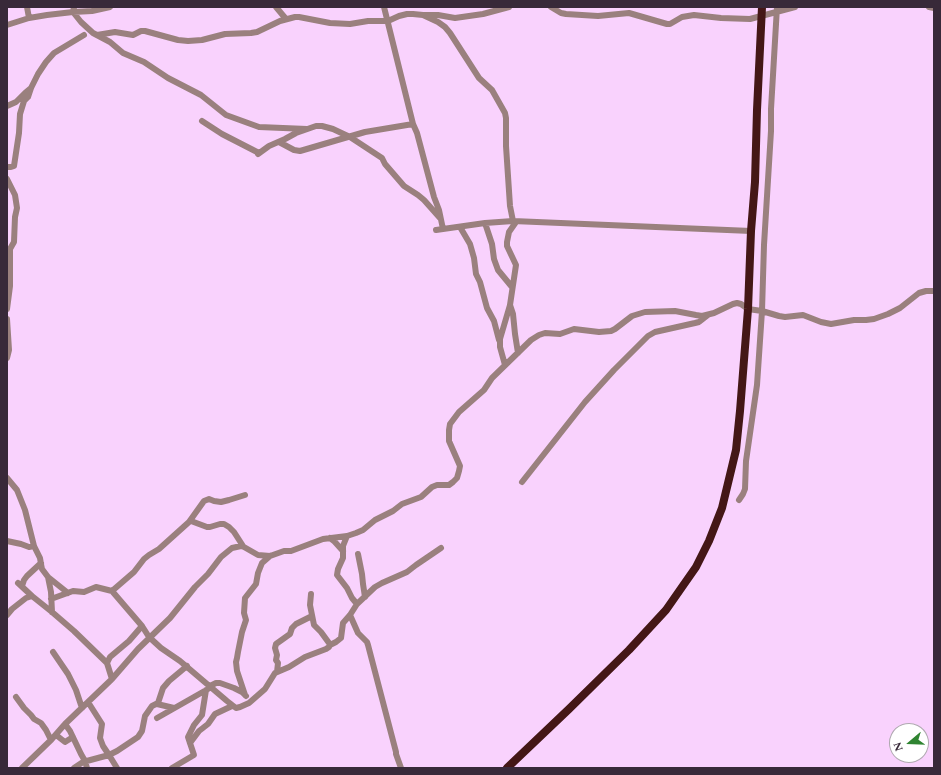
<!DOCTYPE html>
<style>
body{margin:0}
#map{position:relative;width:941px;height:775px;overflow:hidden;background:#f9d2fd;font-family:Spectral,serif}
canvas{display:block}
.frame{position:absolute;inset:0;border:8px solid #382939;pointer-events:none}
.north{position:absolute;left:889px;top:723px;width:40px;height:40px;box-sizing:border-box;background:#fff;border:1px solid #afa9b0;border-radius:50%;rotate:251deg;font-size:11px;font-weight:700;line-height:16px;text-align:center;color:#382939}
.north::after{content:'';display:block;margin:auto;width:14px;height:18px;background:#2f8431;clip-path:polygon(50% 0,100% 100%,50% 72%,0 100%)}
</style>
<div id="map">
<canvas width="941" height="775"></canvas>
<div class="frame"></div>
<div class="north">N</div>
</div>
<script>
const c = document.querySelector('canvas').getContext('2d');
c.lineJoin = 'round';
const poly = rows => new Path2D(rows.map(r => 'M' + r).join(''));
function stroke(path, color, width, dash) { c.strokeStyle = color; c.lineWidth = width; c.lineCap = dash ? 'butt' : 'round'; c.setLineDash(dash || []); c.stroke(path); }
stroke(poly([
 [27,7,29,18],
 [74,7,73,12,81,22,93,33,110,42,123,53,144,62,168,78,201,95,226,115,259,127,307,129],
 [276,7,286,19],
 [384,7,413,124,417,133,434,197,439,210,443,229],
 [551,7,561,13,566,14,598,16,629,13,667,24,670,24,682,17,694,15,721,18,750,19,795,7],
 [929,7,934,8],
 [424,15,438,15,455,18,483,14,509,7],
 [7,25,29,18,47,15,73,12,92,11,110,7],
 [97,35,115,32,133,35,141,31,145,31,178,40,188,41,202,40,225,34,251,33,257,32,280,21,295,17,299,17,330,23,350,24,368,21,388,21,399,16,407,14,413,14,423,15,438,22,445,27,450,33,479,78,492,90,505,113,506,118,506,146,510,206,513,221],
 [7,106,16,102,25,93,31,88],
 [202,121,222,134,259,153],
 [279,142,294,150,300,151,365,132,413,124],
 [258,154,269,146,285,139,296,133,316,126,322,126,333,129,350,137,382,158,385,164,404,186,418,195,424,200,440,218],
 [7,167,11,167,14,166,19,133,20,114,24,101,28,97,31,88,38,74,46,62,54,53,84,35],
 [7,179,15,195,17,208,15,217,14,242,10,249,10,286,7,309],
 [485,223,492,244,494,259,498,270,512,287],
 [460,227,470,244,474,258,476,274,480,282,487,308,494,321,499,340],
 [436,230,485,223,513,221,751,231],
 [510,305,513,314,515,334,518,353],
 [7,319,9,350,7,358],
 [505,365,500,347,500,339,510,305,516,265,507,246,507,242,509,232,516,222],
 [7,478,17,490,25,510,34,546,40,558,41,564,42,569,48,577,68,593],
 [522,482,585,402,614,370,648,336,655,332,695,323,699,322,708,315],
 [739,500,743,494,745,489,746,461,757,385,762,311,764,245,771,131,771,109,777,7],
 [191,521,207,527,210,527,220,524,224,524,229,527,234,532,243,546],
 [347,536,343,546,343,558,338,569,337,575,347,588,352,598,357,604],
 [330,538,334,541,343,551],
 [7,541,21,544,29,547,34,546],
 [358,554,362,574,363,584,365,597],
 [48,577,51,592,52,612],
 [18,583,32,596,52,612,74,631,107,663,112,679],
 [22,586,24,580,27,576,41,563],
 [112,591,134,572,144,559,149,555,159,549,189,522,204,501,209,499,214,501,221,502,229,500,245,495],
 [51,599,73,591,84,592,96,587,112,591,142,626,149,637,161,648,180,661,227,701,236,708,240,707,249,703,265,689,275,673,289,667,305,657,326,649,329,647,330,645,329,643,321,632,314,625,310,605,311,594],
 [7,615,12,609,26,598,32,596],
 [350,615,358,633,367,642,368,645,396,752,396,754,401,768],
 [330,645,336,642,341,638,343,623,350,615,357,604,375,587,382,583,407,572,416,565,441,548],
 [53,652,68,674,76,690,82,708],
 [107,663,110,657,129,641,142,626],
 [277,672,278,663,276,660,277,655,275,648,276,644,290,634,292,628,296,624,312,616],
 [210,686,216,683,220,683,234,688,242,692,246,696],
 [245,695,237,671,236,662,237,658,238,652,242,632,246,620,244,613,245,598,256,584,258,573,262,563,270,556],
 [16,697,24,708,31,715,34,719,41,723,46,730,51,740],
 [88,702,102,724,100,738,103,746,109,755,117,768],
 [157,704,174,708],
 [157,718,208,689],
 [65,724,70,731,81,754,85,761,87,768],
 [56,735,65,742,73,737],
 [190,743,199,731,208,724,215,714,232,706],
 [22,768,51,740,65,724,112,679,138,649,170,618,195,587,208,574,221,557,232,548,241,546,244,547,258,555,270,556,284,551,291,551,323,539,347,536,356,533,363,530,375,520,393,511,402,504,421,497,432,487,437,485,449,485,453,482,457,478,459,471,460,466,449,441,449,430,450,424,459,412,484,390,492,378,531,340,539,335,545,333,560,334,574,329,599,332,611,331,615,329,632,316,645,312,675,311,696,315,702,316,714,313,733,304,737,303,741,304,748,309,762,311,779,316,785,317,803,315,821,322,831,324,854,320,866,320,874,319,888,314,900,308,919,293,926,291,934,291],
 [74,768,83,762,109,755,117,751,138,737,142,731,145,716,152,706,158,703,163,688,169,681,187,666],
 [172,768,194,755,188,737,194,725,202,715,206,690]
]), '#9a807e', 6);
stroke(poly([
 [507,768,569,709,629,650,666,610,696,567,709,541,722,508,736,450,740,411,748,309,751,231,755,182,757,110,762,7]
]), '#441716', 8);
</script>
